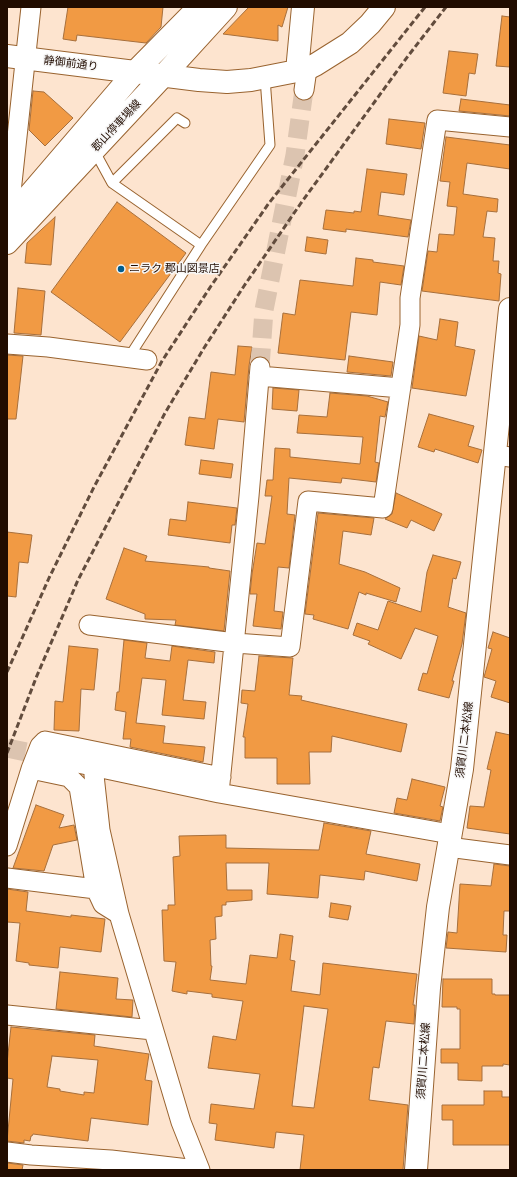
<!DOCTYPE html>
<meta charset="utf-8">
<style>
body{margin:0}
#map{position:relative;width:517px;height:1177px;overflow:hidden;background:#fde4cf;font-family:"Times New Roman",serif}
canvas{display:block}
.frame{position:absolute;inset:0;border:8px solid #210c00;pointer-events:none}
</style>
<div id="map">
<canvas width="517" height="1177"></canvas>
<div class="frame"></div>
</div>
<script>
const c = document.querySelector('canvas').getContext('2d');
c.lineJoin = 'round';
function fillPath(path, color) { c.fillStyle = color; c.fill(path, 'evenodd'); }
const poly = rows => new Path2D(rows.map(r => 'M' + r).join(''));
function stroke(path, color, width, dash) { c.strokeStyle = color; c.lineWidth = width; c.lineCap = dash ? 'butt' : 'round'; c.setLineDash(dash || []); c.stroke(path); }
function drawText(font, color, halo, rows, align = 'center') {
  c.font = font + ' "Times New Roman","Noto Sans JP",serif'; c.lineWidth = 3; c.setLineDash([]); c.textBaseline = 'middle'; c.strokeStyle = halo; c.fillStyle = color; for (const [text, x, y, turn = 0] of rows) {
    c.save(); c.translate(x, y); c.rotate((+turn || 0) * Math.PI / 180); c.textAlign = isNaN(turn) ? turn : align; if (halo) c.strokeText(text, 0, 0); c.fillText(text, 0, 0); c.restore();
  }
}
const building = poly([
 [68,7,163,7,161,27,146,43,77,35,76,41,63,39,68,7],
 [249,7,288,7,282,27,278,25,278,41,223,34,249,7],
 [502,16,510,17,510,67,496,66,502,16],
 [449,51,478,54,475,74,469,73,466,96,443,93,449,51],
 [33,91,44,92,73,118,45,146,29,130,33,91],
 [461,99,510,105,510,116,459,111,461,99],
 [389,119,425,123,421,149,386,144,389,119],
 [446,137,510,145,510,169,467,163,463,194,498,199,497,212,487,211,483,237,495,238,493,261,499,261,498,273,501,274,499,301,422,291,428,251,437,252,439,234,454,235,457,207,447,206,450,182,440,181,446,137],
 [367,169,407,174,404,195,381,192,378,215,411,220,408,237,346,229,346,232,323,229,326,210,354,213,354,211,361,212,367,169],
 [117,202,186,253,120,342,51,292,117,202],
 [55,217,51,265,25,263,27,243,55,217],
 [307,237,328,240,326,254,305,251,307,237],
 [356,258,373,260,373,262,404,266,401,285,380,282,377,315,351,312,345,360,278,353,283,313,295,315,300,280,353,286,356,258],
 [18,288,45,291,41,335,14,333,18,288],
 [440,319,458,322,455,346,475,350,466,396,412,388,419,336,437,340,440,319],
 [238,346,252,347,249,366,244,422,218,419,214,449,185,445,189,417,205,419,211,372,235,375,238,346],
 [7,355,23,356,16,419,7,419,7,355],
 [349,356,393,362,391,376,347,372,349,356],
 [273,388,299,390,297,411,272,409,273,388],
 [330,393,367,396,388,402,385,417,380,416,375,462,379,463,376,482,342,478,341,483,289,478,287,514,295,515,289,568,278,567,274,611,283,612,281,629,253,626,257,594,250,594,252,574,257,543,265,544,272,496,265,496,267,480,273,480,275,448,290,449,290,457,360,464,363,437,297,433,299,415,327,417,330,393],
 [429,414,474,426,468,446,482,450,478,463,435,449,434,452,418,447,429,414],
 [201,460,233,464,231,478,199,474,201,460],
 [396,493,442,514,434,531,411,520,407,528,385,519,392,514,396,493],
 [188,502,237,508,235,525,232,525,230,543,168,535,170,519,186,521,188,502],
 [318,513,374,518,371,535,343,531,339,564,365,572,400,588,396,602,366,593,366,595,359,592,348,629,313,619,314,615,305,614,318,513],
 [7,532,32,535,28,563,19,562,16,597,7,596,7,532],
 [124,548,147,556,145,561,209,567,209,568,230,571,224,631,175,625,176,620,145,619,145,614,106,599,124,548],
 [433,555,461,562,456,579,453,578,448,607,466,613,462,644,452,681,454,681,449,698,418,690,423,673,427,674,438,636,415,628,401,659,368,644,370,641,353,635,357,623,378,630,388,601,421,612,427,572,433,555],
 [493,632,510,638,510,703,491,697,496,681,484,677,492,649,488,648,493,632],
 [124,640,147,643,145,658,170,661,172,646,215,652,214,663,188,660,183,700,206,702,204,719,162,715,166,680,142,678,136,723,165,726,163,743,205,747,203,762,130,747,131,739,123,739,126,712,115,710,117,692,119,692,124,640],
 [69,646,98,649,94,690,81,689,79,731,54,730,55,701,63,702,69,646],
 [259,656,293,658,289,695,302,696,301,700,407,724,401,752,332,736,331,752,309,752,310,784,277,784,277,758,245,758,245,737,243,737,248,704,241,703,242,690,255,691,259,656],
 [496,732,510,735,510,834,467,828,470,806,484,807,491,770,487,769,496,732],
 [412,779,445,787,440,806,443,807,440,821,394,813,397,798,407,800,412,779],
 [36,805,64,815,59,828,74,825,77,840,53,845,44,871,13,868,36,805],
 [324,823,371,831,366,854,420,864,417,881,365,871,364,880,320,875,318,898,267,894,269,863,226,863,227,890,252,890,252,900,226,902,226,905,222,905,222,916,215,917,216,939,210,940,211,966,212,966,210,980,246,984,250,955,277,958,280,934,293,936,290,960,295,961,291,991,320,995,323,963,417,974,413,1005,415,1005,414,1024,386,1021,379,1068,373,1067,369,1100,408,1105,403,1170,300,1170,304,1135,276,1132,274,1148,215,1140,217,1124,209,1123,211,1104,254,1109,260,1074,208,1068,213,1036,236,1040,243,1001,212,997,212,994,187,991,187,994,172,991,176,962,164,961,162,910,168,910,168,905,175,905,173,857,180,856,179,836,226,835,226,848,319,850,324,823],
 [304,1006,328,1009,314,1108,292,1106,304,1006],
 [494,864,510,866,510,911,504,911,503,935,507,935,506,952,446,948,448,932,457,933,460,884,491,886,494,864],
 [7,889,28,892,26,911,71,917,71,915,105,919,101,952,60,947,58,968,29,965,29,963,16,961,20,923,7,922,7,889],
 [331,903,351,906,348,920,329,917,331,903],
 [60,972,118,978,116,999,133,1000,132,1017,56,1009,60,972],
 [443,979,492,979,492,994,495,994,495,995,510,995,510,1065,503,1064,503,1066,482,1066,482,1081,458,1080,458,1063,441,1063,441,1049,460,1049,460,1009,457,1009,457,1007,442,1007,443,979],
 [11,1027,95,1035,94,1046,149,1054,145,1080,152,1081,148,1125,91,1118,88,1141,33,1134,32,1136,31,1136,30,1141,24,1140,24,1143,7,1141,13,1079,7,1078,7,1063,11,1027],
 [52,1056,98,1060,94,1093,84,1092,84,1095,60,1091,60,1089,47,1087,52,1056],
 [484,1091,502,1091,502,1097,510,1097,510,1145,453,1145,453,1120,442,1120,442,1105,484,1105,484,1091],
 [7,1163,23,1165,22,1170,7,1170,7,1163]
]);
fillPath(building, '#f19a44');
stroke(building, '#a76f3c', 1);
stroke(poly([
 [260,367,264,310,295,155,304,90],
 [7,748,45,756]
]), '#dcc4b0', 19, [19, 10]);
const lane = poly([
 [94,150,112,183,177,118,185,123],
 [112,183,201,245],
 [129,357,201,245,270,145,265,78]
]);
const street = poly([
 [304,90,307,69],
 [8,220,31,7],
 [7,344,48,347,147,360],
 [259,376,401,388],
 [495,455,510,457],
 [89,625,235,643,290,647,308,501,383,508,410,325,410,298,437,120,510,127],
 [45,756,219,793,450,834],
 [93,766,100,830,119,914,181,1122,200,1170],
 [31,769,69,777,79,787,96,889,103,904,119,914],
 [219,793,249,496,260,367],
 [7,846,31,769,40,746,45,741,221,777],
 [448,847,510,855],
 [7,878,96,889],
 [7,1015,153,1030],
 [7,1152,31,1155,111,1160,197,1170]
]);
const secondary = poly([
 [7,56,199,80,227,82,251,80,307,69,315,65,350,43,370,24,384,7],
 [297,71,303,7],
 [416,1170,429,988,438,907,462,769,510,309]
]);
const primary = poly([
 [7,221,134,73,199,7],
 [7,243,163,76,226,7]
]);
stroke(lane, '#99632f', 11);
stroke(street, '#99632f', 21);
stroke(secondary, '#99632f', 24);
stroke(primary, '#99632f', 24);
stroke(lane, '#fff', 9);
stroke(street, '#fff', 19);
stroke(secondary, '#fff', 22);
stroke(primary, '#fff', 22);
stroke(poly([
 [7,672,49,578,94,487,162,361,211,286,269,203,425,7],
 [7,753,36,678,78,580,165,413,204,348,244,286,301,203,408,56,446,7]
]), '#624c3d', 3, [6, 3]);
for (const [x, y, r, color] of [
 [121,269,4,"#015d8e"]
]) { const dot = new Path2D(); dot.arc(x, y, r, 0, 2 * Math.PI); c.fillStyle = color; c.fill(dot); stroke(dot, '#f6f6f6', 1.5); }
drawText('11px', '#210c00', '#f6f6f6', [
 ["静御前通り",71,64,7],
 ["郡山停車場線",117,126,-47],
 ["須賀川二本松線",465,740,-83],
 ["須賀川二本松線",424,1061,-86]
]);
drawText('11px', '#210c00', '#f6f6f6', [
 ["ニラク 郡山図景店",129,269]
], 'left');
</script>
